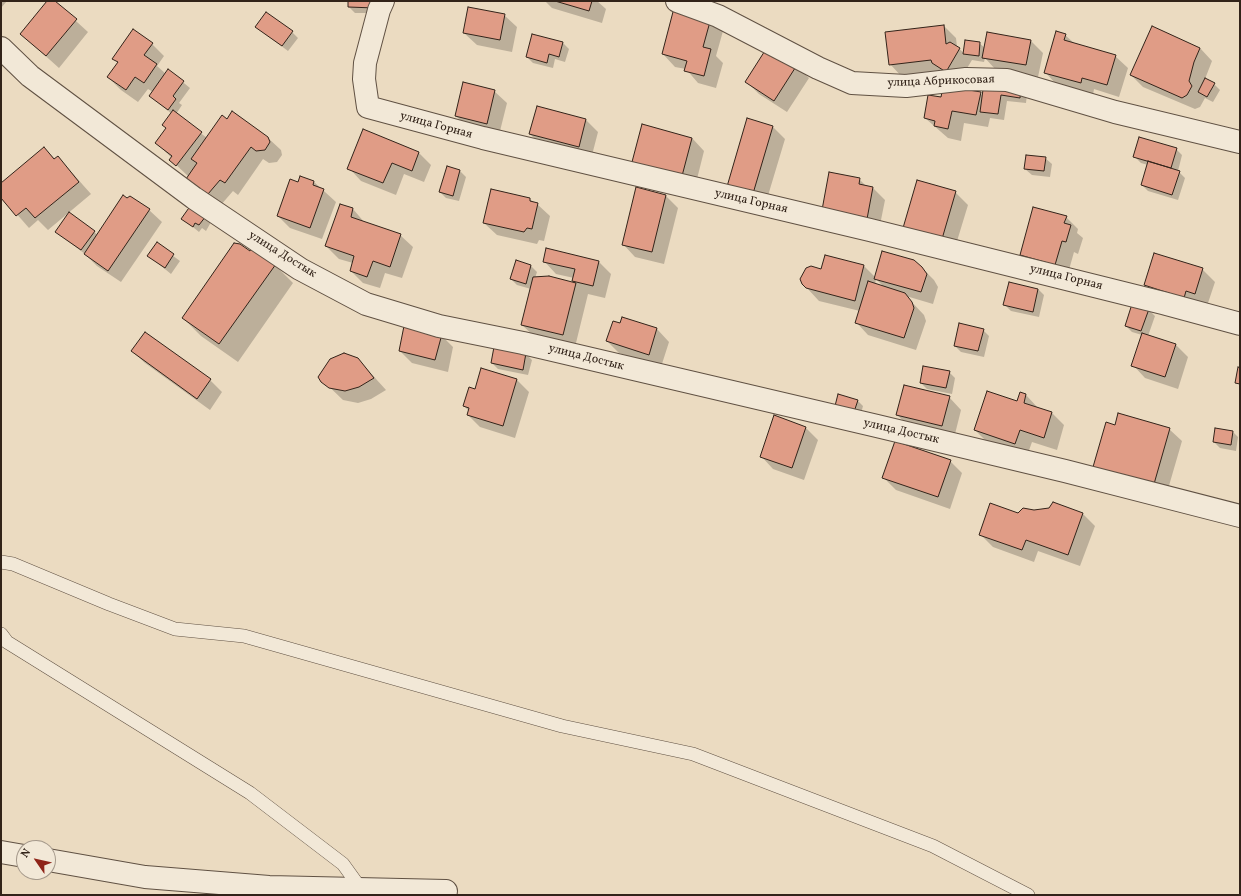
<!DOCTYPE html>
<meta charset="utf-8">
<style>
body{margin:0}
#map{position:relative;width:1241px;height:896px;overflow:hidden;background:#ebdbc1;font-family:Vollkorn,serif}
canvas{display:block}
.frame{position:absolute;inset:0;border:2px solid #322319;pointer-events:none}
.north{position:absolute;left:16px;top:840px;width:40px;height:40px;box-sizing:border-box;background:#f2e8d7;border:1px solid #a5998b;border-radius:50%;rotate:304deg;font-size:11px;font-weight:700;line-height:16px;text-align:center;color:#322319}
.north::after{content:'';display:block;margin:auto;width:14px;height:18px;background:#8f2418;clip-path:polygon(50% 0,100% 100%,50% 72%,0 100%)}
</style>
<div id="map">
<canvas width="1241" height="896"></canvas>
<div class="frame"></div>
<div class="north">N</div>
</div>
<script>
const c = document.querySelector('canvas').getContext('2d');
c.lineJoin = 'round';
function fillPath(path, color) { c.fillStyle = color; c.fill(path, 'evenodd'); }
const poly = rows => new Path2D(rows.map(r => 'M' + r).join(''));
function stroke(path, color, width, dash) { c.strokeStyle = color; c.lineWidth = width; c.lineCap = dash ? 'butt' : 'round'; c.setLineDash(dash || []); c.stroke(path); }
function drawText(font, color, halo, rows, align = 'center') {
  c.font = font + ' Vollkorn,serif'; c.lineWidth = 4; c.setLineDash([]); c.textBaseline = 'middle'; c.strokeStyle = halo; c.fillStyle = color; for (const [text, x, y, turn = 0] of rows) {
    c.save(); c.translate(x, y); c.rotate((+turn || 0) * Math.PI / 180); c.textAlign = isNaN(turn) ? turn : align; if (halo) c.strokeText(text, 0, 0); c.fillText(text, 0, 0); c.restore();
  }
}
fillPath(poly([
 [1,1,7,1,1,8],
 [48,1,56,1,55,2,88,32,59,68,21,34],
 [349,1,380,1,380,13,355,13,349,7],
 [545,1,597,1,606,9,602,23,552,8],
 [504,15,517,27,512,52,477,45,464,33],
 [710,19,723,31,716,56,723,63,716,88,698,83,686,69,675,67,663,54],
 [944,26,956,38,957,47,964,53,979,43,985,48,1031,41,1043,53,1038,77,996,70,985,58,984,62,972,60,958,83,902,77,890,64],
 [256,27,292,32,298,38,288,51],
 [1065,35,1075,44,1115,56,1128,68,1119,97,1094,89,1093,95,1057,85,1045,72],
 [563,43,569,49,565,62,555,59,553,68,533,63,527,57],
 [152,44,164,56,157,66,166,74,168,70,190,88,179,103,182,105,176,114,207,138,227,120,268,138,281,150,282,155,277,162,269,163,263,159,238,195,233,191,220,206,200,191,189,177,171,160,172,158,156,143,166,128,163,125,172,114,150,96,153,92,148,89,138,102,121,90,108,77,118,63,113,58],
 [1200,48,1212,61,1205,79,1214,84,1220,90,1213,102,1205,98,1200,107,1195,109,1143,87,1131,75],
 [797,66,809,78,787,112,759,94,746,81],
 [984,83,1027,94,1026,103,1007,101,1004,120,990,118,988,127,964,123,961,141,948,138,925,118,942,98,967,91,980,93,983,96],
 [494,91,507,103,499,135,468,128,456,116],
 [586,120,598,132,591,159,542,146,530,134],
 [747,120,773,127,785,139,764,209,739,202],
 [643,126,692,138,704,151,695,187,645,174,633,161],
 [364,130,419,153,431,165,424,182,404,174,396,195,361,181,349,168],
 [44,148,55,159,58,157,91,194,48,230,38,220,29,228,1,196,1,184],
 [1176,149,1182,155,1178,171,1185,178,1178,200,1148,191,1142,185,1148,165,1141,163,1135,157],
 [1045,158,1052,164,1050,177,1032,175,1025,169],
 [447,168,460,171,466,177,459,201,446,198,440,192],
 [859,179,867,187,873,188,885,200,879,230,835,222],
 [314,182,336,202,322,239,290,228,278,216,298,183],
 [955,192,968,205,954,251,916,240],
 [666,196,678,208,664,264,635,257,623,244],
 [130,197,149,210,162,222,121,282,97,266,85,254,56,232,94,232,98,235],
 [529,199,537,204,550,216,544,241,539,240,537,244,497,235,484,223],
 [341,205,353,209,365,223,400,235,413,247,402,278,385,273,380,288,363,283,351,271,353,263,339,259,326,246],
 [191,206,211,222,206,231,202,228,199,232,183,219],
 [1066,217,1078,229,1077,233,1083,238,1078,254,1074,252,1067,277,1033,267,1021,255],
 [157,244,180,261,171,274,149,256],
 [250,252,275,265,293,283,238,362,201,336,183,318],
 [826,256,864,266,876,278,922,268,934,280,938,287,933,304,906,296,924,315,926,321,916,350,868,335,856,322,860,311,819,301,807,288,822,270],
 [876,279,885,288,875,285],
 [544,261,599,262,611,274,605,298,588,294,575,347,535,337,522,325,531,289,517,285,511,279,531,266,537,272,535,278,573,283,574,278,556,274],
 [1202,269,1215,282,1207,306,1157,297,1145,285],
 [1038,289,1044,295,1039,317,1011,311,1005,305],
 [1149,310,1155,316,1148,336,1176,345,1188,357,1178,389,1145,378,1133,365,1142,335,1132,332,1126,326],
 [657,329,669,342,661,367,619,353,607,341],
 [983,330,989,336,984,357,961,352,955,346],
 [441,335,453,347,448,372,412,363,400,351],
 [132,351,210,380,222,392,210,410,145,363],
 [526,354,532,360,528,375,498,369,492,363],
 [358,359,386,390,371,399,358,403,343,400,319,377],
 [949,372,955,378,952,394,927,389,921,383],
 [517,380,529,392,515,438,480,427,468,415,469,411,464,406],
 [1021,394,1026,395,1038,408,1052,413,1064,425,1057,450,1032,442,1027,456,987,442,975,430,1018,402],
 [949,397,961,410,954,438,910,427,897,415],
 [857,400,863,406,859,421,841,415],
 [775,417,806,428,818,440,804,480,773,469,761,456],
 [1169,429,1182,441,1166,496,1106,479],
 [1232,431,1238,437,1236,451,1220,448,1214,442],
 [950,461,962,473,950,509,896,490,884,478],
 [1034,511,1083,514,1095,526,1080,566,1038,551,1034,562,993,547,980,534]
]), '#0003');
const building = poly([
 [47,1,55,1,77,19,46,56,20,34,47,1],
 [348,1,375,1,375,8,348,7,348,1],
 [555,1,592,1,589,11,555,1],
 [468,7,505,14,500,40,463,33,468,7],
 [674,8,711,18,703,47,711,49,704,76,684,71,687,61,662,54,674,8],
 [266,12,293,31,282,46,255,27,266,12],
 [944,25,946,44,950,42,960,48,946,72,932,63,931,60,889,65,885,32,944,25],
 [1152,26,1200,48,1194,62,1189,81,1192,86,1187,95,1182,98,1130,75,1152,26],
 [133,29,153,43,144,55,157,64,144,83,135,77,126,90,107,77,118,62,112,59,133,29],
 [1056,31,1066,34,1064,40,1116,55,1107,85,1082,78,1081,83,1044,73,1056,31],
 [987,32,1031,40,1026,65,982,58,987,32],
 [532,34,563,42,559,57,549,54,547,63,526,57,532,34],
 [965,40,980,42,979,56,963,54,965,40],
 [768,46,797,65,774,101,745,82,768,46],
 [168,69,184,81,173,96,176,99,168,110,149,96,168,69],
 [1205,78,1215,83,1207,97,1198,92,1205,78],
 [463,82,495,90,487,124,455,116,463,82],
 [944,82,963,89,981,92,976,115,952,111,948,129,934,126,935,121,924,118,928,95,941,97,944,82],
 [984,82,1021,87,1020,98,1001,95,998,114,980,112,984,82],
 [537,106,586,119,579,147,529,134,537,106],
 [173,110,202,132,176,166,169,160,172,156,155,143,166,128,162,125,173,110],
 [232,111,268,137,270,142,265,150,256,151,251,147,225,183,220,180,208,194,186,179,197,163,191,159,222,115,227,119,232,111],
 [747,118,773,126,752,197,726,190,747,118],
 [642,124,692,138,682,176,632,162,642,124],
 [363,129,419,152,412,171,392,163,383,183,347,169,363,129],
 [1139,137,1177,148,1171,168,1133,157,1139,137],
 [44,147,54,159,58,156,79,182,35,218,26,208,16,216,1,198,1,183,44,147],
 [1026,155,1046,157,1044,171,1024,169,1026,155],
 [1148,161,1180,171,1172,195,1141,185,1148,161],
 [447,166,460,170,453,196,439,192,447,166],
 [829,172,860,178,859,184,873,187,867,219,822,210,829,172],
 [300,176,314,181,313,185,324,189,310,228,277,216,290,179,298,182,300,176],
 [917,180,956,191,942,239,903,228,917,180],
 [636,187,666,195,652,252,622,245,636,187],
 [491,189,530,198,530,201,538,203,532,229,527,228,524,232,483,223,491,189],
 [123,195,127,198,130,196,150,209,108,271,84,254,123,195],
 [340,204,353,208,351,217,401,234,390,267,373,261,367,277,350,271,354,256,325,246,340,204],
 [191,205,206,216,199,225,195,223,193,227,181,219,191,205],
 [1033,207,1067,216,1064,223,1071,225,1066,242,1062,241,1055,265,1020,255,1033,207],
 [69,212,95,231,81,250,55,232,69,212],
 [157,242,174,254,165,268,147,256,157,242],
 [234,243,240,244,250,251,252,247,276,264,219,344,182,318,234,243],
 [546,248,599,261,593,286,572,281,575,269,543,262,546,248],
 [882,251,914,260,922,267,927,274,921,292,874,279,882,251],
 [1154,253,1203,268,1195,294,1186,291,1184,298,1144,285,1154,253],
 [825,255,864,265,855,301,806,288,802,284,800,279,806,268,811,266,821,269,825,255],
 [516,260,531,265,526,284,510,279,516,260],
 [549,276,576,283,563,335,521,325,533,277,549,276],
 [868,281,905,293,912,302,914,308,904,338,855,323,868,281],
 [1009,282,1038,289,1033,312,1003,305,1009,282],
 [1132,304,1149,309,1141,331,1125,326,1132,304],
 [622,317,657,328,649,355,606,341,613,321,620,323,622,317],
 [959,323,984,329,978,351,954,346,959,323],
 [404,326,442,334,435,360,399,351,404,326],
 [145,332,211,379,197,399,131,351,145,332],
 [1142,333,1176,344,1165,377,1131,366,1142,333],
 [494,347,526,353,523,370,491,363,494,347],
 [344,353,358,358,374,378,359,387,345,391,329,388,321,382,318,377,330,359,344,353],
 [923,366,950,371,946,388,920,383,923,366],
 [1238,367,1240,368,1240,384,1235,383,1238,367],
 [481,368,517,379,503,426,467,415,469,408,463,406,469,387,475,389,481,368],
 [904,385,950,396,942,426,896,415,904,385],
 [987,391,1017,401,1020,392,1026,394,1024,403,1052,412,1044,438,1020,430,1015,444,974,430,987,391],
 [838,394,858,400,853,415,834,410,838,394],
 [1118,413,1170,428,1154,484,1093,467,1106,422,1115,425,1118,413],
 [774,415,806,427,792,468,760,457,774,415],
 [1215,428,1233,431,1231,445,1213,442,1215,428],
 [895,441,951,460,938,497,882,478,895,441],
 [1053,502,1083,513,1068,555,1026,540,1022,550,979,535,990,503,1018,513,1023,508,1034,510,1049,508,1053,502]
]);
fillPath(building, '#e09c86');
stroke(building, '#322319', 1);
const lane = poly([
 [1,562,13,564,109,604,175,629,244,636,562,726,693,754,933,846,1028,895],
 [1,634,7,642,250,793,343,864,361,889]
]);
const street = poly([
 [383,1,379,10,365,63,364,79,368,107,483,138,870,230,1163,303,1240,324],
 [677,1,718,16,818,68,852,83,906,86,966,79,1007,80,1115,112,1240,142],
 [1,48,30,76,194,198,300,269,366,304,439,326,523,343,877,426,1065,471,1240,516],
 [1,852,24,856],
 [48,860,145,877,269,887,446,891]
]);
stroke(lane, '#605143', 14);
stroke(street, '#605143', 24);
stroke(lane, '#f2e8d7', 13);
stroke(street, '#f2e8d7', 22);
drawText('12px', '#322319', '#f2e8d7', [
 ["улица Абрикосовая",941,82,-2],
 ["улица Горная",436,126,15],
 ["улица Горная",751,202,13],
 ["улица Достык",282,255,32],
 ["улица Горная",1066,278,14],
 ["улица Достык",586,358,14],
 ["улица Достык",901,432,13]
]);
</script>
